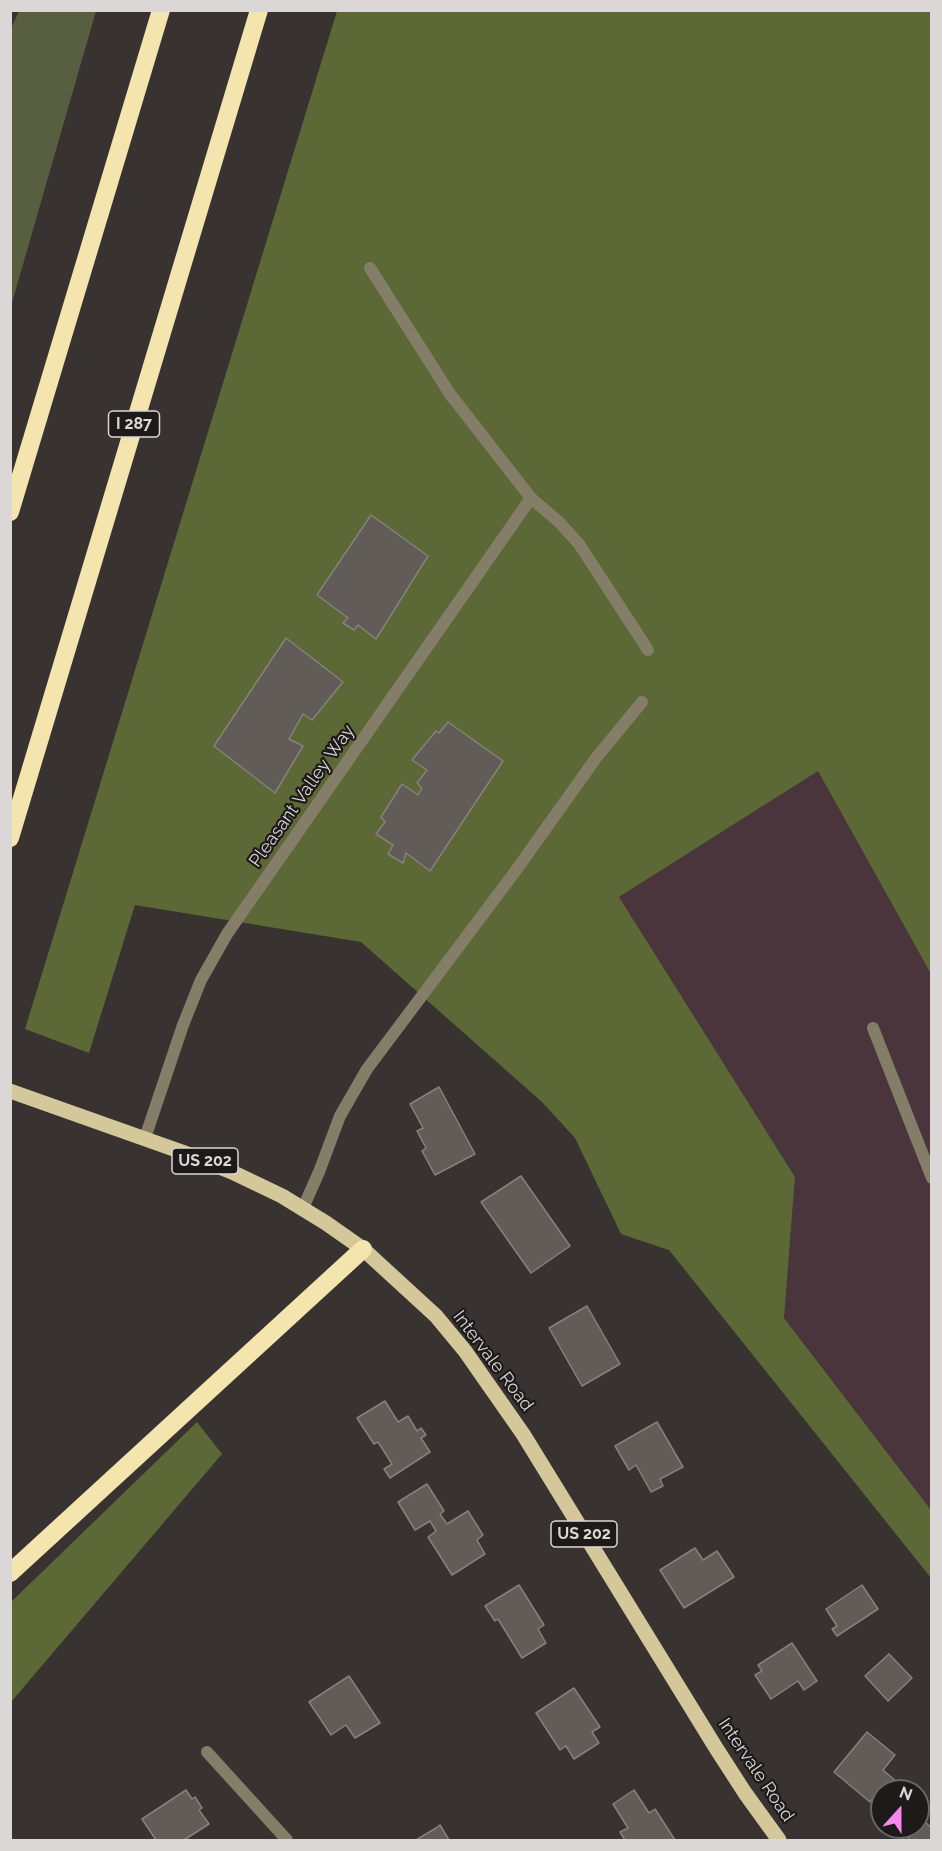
<!DOCTYPE html>
<style>
body{margin:0}
#map{position:relative;width:942px;height:1851px;overflow:hidden;background:#383230;font-family:Raleway,sans-serif}
canvas{display:block}
.frame{position:absolute;inset:0;border:12px solid #dbd7d6;pointer-events:none}
.north{position:absolute;left:870px;top:1779px;width:60px;height:60px;box-sizing:border-box;background:#1d1a19;border:2px solid #696665;border-radius:50%;rotate:21deg;font-size:16px;font-weight:700;line-height:24px;text-align:center;color:#dbd7d6}
.north::after{content:'';display:block;margin:auto;width:21px;height:27px;background:#f688ed;clip-path:polygon(50% 0,100% 100%,50% 72%,0 100%)}
</style>
<div id="map">
<canvas width="942" height="1851"></canvas>
<div class="frame"></div>
<div class="north">N</div>
</div>
<script>
const c = document.querySelector('canvas').getContext('2d');
c.lineJoin = 'round';
function fillPath(path, color) { c.fillStyle = color; c.fill(path, 'evenodd'); }
const poly = rows => new Path2D(rows.map(r => 'M' + r).join(''));
function stroke(path, color, width, dash) { c.strokeStyle = color; c.lineWidth = width; c.lineCap = dash ? 'butt' : 'round'; c.setLineDash(dash || []); c.stroke(path); }
function drawText(font, color, halo, rows, align = 'center') {
  c.font = font + ' Raleway,sans-serif'; c.lineWidth = 4.5; c.setLineDash([]); c.textBaseline = 'middle'; c.strokeStyle = halo; c.fillStyle = color; for (const [text, x, y, turn = 0] of rows) {
    c.save(); c.translate(x, y); c.rotate((+turn || 0) * Math.PI / 180); c.textAlign = isNaN(turn) ? turn : align; if (halo) c.strokeText(text, 0, 0); c.fillText(text, 0, 0); c.restore();
  }
}
fillPath(poly([
 [818,771,931,974,931,1510,784,1318,795,1177,619,897]
]), '#49353b');
fillPath(poly([
 [19,11,96,11,11,306,10,31]
]), '#585f41');
fillPath(poly([
 [337,11,931,11,931,974,818,771,619,897,795,1177,784,1318,931,1510,931,1578,669,1250,621,1234,575,1138,542,1102,361,942,135,905,89,1053,25,1029],
 [197,1422,222,1454,11,1702,11,1602]
]), '#5d6837');
const building = poly([
 [371,515,428,556,376,639,358,625,354,630,343,623,348,618,317,595,371,515],
 [286,638,343,682,312,720,303,714,289,739,303,746,275,793,214,746,286,638],
 [448,722,503,761,430,871,406,853,403,863,388,854,393,845,376,834,385,822,381,817,402,784,418,795,422,788,417,783,427,770,412,760,436,731,439,733,448,722],
 [439,1087,475,1154,435,1175,422,1151,426,1148,417,1131,423,1128,410,1104,439,1087],
 [521,1176,570,1246,531,1273,481,1202,521,1176],
 [587,1306,620,1364,582,1386,549,1328,587,1306],
 [385,1401,398,1422,408,1416,417,1431,421,1428,426,1435,421,1438,430,1452,390,1478,384,1469,392,1464,378,1442,374,1444,357,1418,385,1401],
 [657,1422,683,1467,660,1479,663,1486,651,1492,636,1465,629,1470,615,1446,657,1422],
 [427,1484,444,1511,440,1514,447,1524,468,1511,483,1535,477,1540,485,1554,452,1575,428,1537,436,1531,430,1521,415,1530,398,1502,427,1484],
 [695,1548,703,1560,717,1551,734,1577,684,1608,660,1570,695,1548],
 [519,1585,544,1625,538,1629,546,1643,522,1658,498,1619,495,1621,485,1606,519,1585],
 [862,1585,878,1609,837,1636,832,1629,837,1626,826,1609,862,1585],
 [792,1643,817,1681,804,1690,798,1681,771,1699,755,1675,762,1671,758,1665,792,1643],
 [889,1654,912,1678,888,1701,865,1676,889,1654],
 [349,1676,380,1723,355,1738,346,1725,331,1735,309,1702,349,1676],
 [574,1688,600,1727,592,1732,599,1743,574,1759,566,1746,560,1750,536,1713,574,1688],
 [867,1732,895,1755,883,1770,897,1782,889,1791,882,1791,881,1801,875,1796,870,1802,834,1772,867,1732],
 [186,1790,192,1799,195,1797,202,1808,199,1810,209,1824,184,1840,156,1840,142,1819,186,1790],
 [634,1790,649,1813,655,1809,675,1840,625,1840,620,1832,628,1828,613,1804,634,1790],
 [918,1816,932,1828,932,1840,907,1840,916,1830,912,1827,918,1827,918,1816],
 [440,1825,449,1840,416,1840,436,1828,440,1825]
]);
fillPath(building, '#615c57');
stroke(building, '#87817d', 1.5);
stroke(poly([
 [873,1028,932,1178],
 [303,1208,319,1172,340,1116,367,1069,514,873,596,758,642,702]
]), '#847d68', 12);
stroke(poly([
 [370,268,450,394,531,498,559,522,579,544,648,650],
 [145,1138,183,1025,201,980,227,934,531,498],
 [207,1752,287,1840]
]), '#847d68', 12);
stroke(poly([
 [10,1091,182,1152,232,1172,282,1196,326,1223,363,1249,436,1316,465,1351,523,1434,716,1748,745,1793,779,1840]
]), '#d4c79a', 15);
stroke(poly([
 [10,512,161,10],
 [10,838,259,10],
 [10,1573,363,1249]
]), '#f4e4ae', 18);
for (const [x, y, w] of [
 [134,424,51],
 [205,1161,66],
 [584,1534,66]
]) { const box = new Path2D(); box.roundRect(x - w / 2, y - 13, w, 26, 4.5); c.fillStyle = '#1d1a19'; c.fill(box); stroke(box, '#dbd7d6', 1.5); }
drawText('bold 16px', '#dbd7d6', null, [
 ["I 287",134,424],
 ["US 202",205,1161],
 ["US 202",584,1534]
]);
drawText('18px', '#dbd7d6', '#1d1a19', [
 ["Pleasant Valley Way",302,796,-55],
 ["Intervale Road",493,1361,53],
 ["Intervale Road",756,1770,56]
]);
</script>
